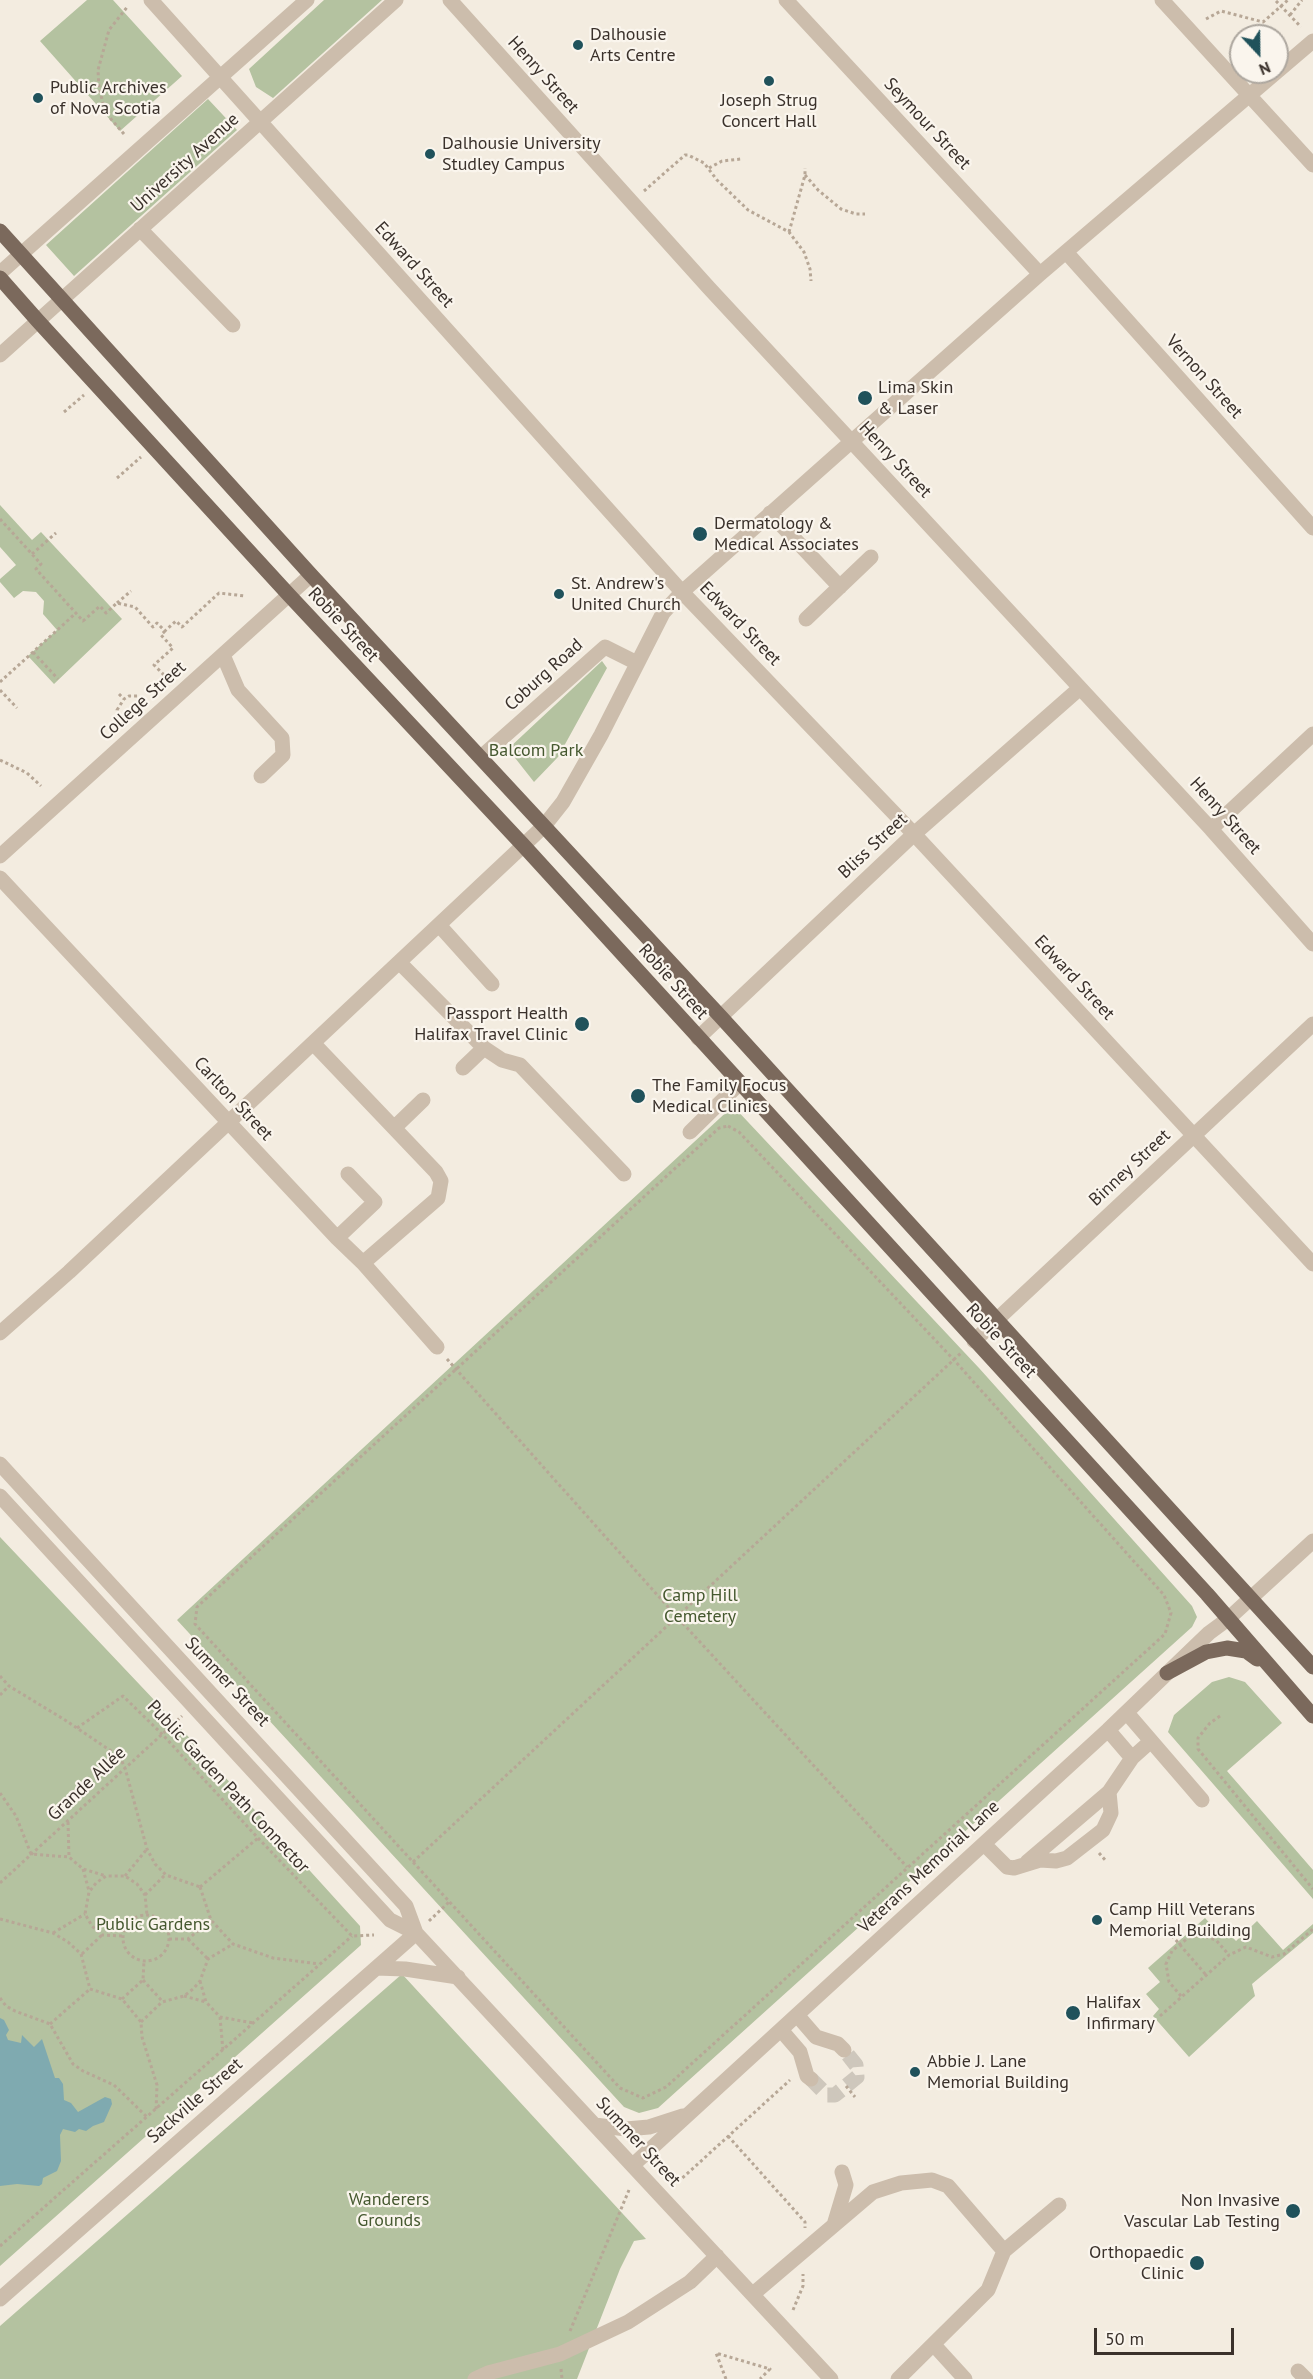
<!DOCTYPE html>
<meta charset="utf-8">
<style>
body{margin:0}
#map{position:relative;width:1313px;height:2379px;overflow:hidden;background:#f3ece0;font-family:"PT Sans",sans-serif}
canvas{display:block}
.north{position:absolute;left:1229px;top:24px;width:60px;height:60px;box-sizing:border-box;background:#faf5ed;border:2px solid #ada79f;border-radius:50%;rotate:158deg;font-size:16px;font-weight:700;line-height:24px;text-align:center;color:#3a312b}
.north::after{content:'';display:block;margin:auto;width:21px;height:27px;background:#20525b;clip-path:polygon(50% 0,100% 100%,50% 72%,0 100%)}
.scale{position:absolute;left:1094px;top:2328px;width:140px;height:27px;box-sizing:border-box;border:3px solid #3a312b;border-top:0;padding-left:8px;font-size:18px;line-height:21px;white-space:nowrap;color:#3a312b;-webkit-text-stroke:4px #faf5ed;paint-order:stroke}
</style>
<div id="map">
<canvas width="1313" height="2379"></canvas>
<div class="north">N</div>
<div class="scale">50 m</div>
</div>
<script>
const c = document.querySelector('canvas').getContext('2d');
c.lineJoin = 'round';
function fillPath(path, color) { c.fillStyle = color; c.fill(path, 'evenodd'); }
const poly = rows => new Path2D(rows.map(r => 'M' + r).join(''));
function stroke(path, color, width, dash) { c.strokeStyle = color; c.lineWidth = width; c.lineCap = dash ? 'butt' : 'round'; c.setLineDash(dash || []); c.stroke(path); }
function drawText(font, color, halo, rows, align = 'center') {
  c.font = font + ' "PT Sans",sans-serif'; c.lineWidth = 4.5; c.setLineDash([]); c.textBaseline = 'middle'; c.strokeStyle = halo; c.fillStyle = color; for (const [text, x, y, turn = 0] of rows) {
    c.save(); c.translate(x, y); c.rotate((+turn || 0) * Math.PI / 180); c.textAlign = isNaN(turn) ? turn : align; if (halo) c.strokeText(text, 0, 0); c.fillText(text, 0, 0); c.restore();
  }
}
fillPath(poly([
 [87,0,113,0,182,76,120,131,40,41],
 [324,0,382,0,273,98,256,87,249,69],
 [208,99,237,130,74,276,46,245],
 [0,505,32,540,41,532,122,619,54,684,28,656,57,630,43,614,44,601,36,592,23,591,14,598,0,582,0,579,16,565,0,547],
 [602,661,607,668,558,757,534,782,508,749],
 [733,1106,979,1368,1192,1606,1197,1617,1192,1627,658,2108,639,2113,624,2107,177,1620],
 [0,1537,175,1722,360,1926,361,1945,0,2266],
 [1229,1677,1245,1682,1282,1723,1227,1771,1313,1870,1313,1899,1168,1732,1174,1715,1212,1682],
 [1205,1918,1217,1931,1222,1926,1236,1941,1257,1921,1283,1950,1313,1924,1313,1933,1252,1984,1255,1996,1189,2057,1153,2016,1159,2009,1146,1994,1160,1982,1148,1968],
 [402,1974,646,2239,634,2241,620,2269,577,2379,0,2379,0,2326]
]), '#b4c2a0');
fillPath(poly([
 [0,2018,4,2020,9,2030,6,2035,8,2040,21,2043,22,2035,34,2047,42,2039,55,2078,59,2078,63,2084,64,2100,71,2103,78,2112,105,2097,111,2099,112,2104,104,2122,93,2126,86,2131,79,2129,75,2132,63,2129,60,2135,61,2161,57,2171,43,2178,42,2184,39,2186,17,2184,0,2186]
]), '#7faab0');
stroke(poly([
 [811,2079,827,2095,835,2095,857,2077,856,2065,844,2050]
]), '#cec7bc', 15, [15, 8]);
stroke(poly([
 [1276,1,1301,27],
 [1290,15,1302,0],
 [1206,19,1221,11,1263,22,1288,0],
 [124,134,111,119,103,103,99,88,98,70,109,30,128,6],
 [709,168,722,161,741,159],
 [805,175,818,190,841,209,856,214,865,214],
 [644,191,685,155,688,155,704,163,717,180,748,210,789,232,804,252,810,269,811,281],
 [789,232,805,175,805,168],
 [64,412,84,395],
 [117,478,141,457],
 [0,519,41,564,36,569,83,621,100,606,106,613,117,603,135,607,153,627,157,623,165,631,176,621,182,627,219,593,245,596],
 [32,554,56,533],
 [117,603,131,591],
 [33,652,58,679],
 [164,675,154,665,173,648,161,635,165,631],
 [0,682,76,613],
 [0,690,17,708],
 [119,694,124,699],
 [118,716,117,710,124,699,129,696,140,696],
 [0,760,27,773,41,786],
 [728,1126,739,1132,954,1360,1164,1595,1171,1613,1165,1634,666,2087,643,2098,620,2088,195,1624,197,1607,719,1128,728,1126],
 [447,1359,677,1617,907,1867],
 [0,1676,9,1686,65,1720,120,1757,125,1768,147,1849,155,1864,166,1875,200,1887],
 [0,1695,9,1686],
 [1220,1716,1210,1723,1198,1738,1198,1749,1313,1889],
 [77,1728,123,1696,162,1734,258,1838,352,1936,374,1935],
 [0,1793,16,1816,31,1854,69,1857,83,1869,106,1876],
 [68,1822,69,1857],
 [1099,1853,1106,1861],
 [413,1862,962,1352],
 [83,1869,89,1891],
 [125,1876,147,1849],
 [0,1883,182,1716],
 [200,1887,211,1920,233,1944,273,1958,319,1964],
 [200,1887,258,1838],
 [145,1895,165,1875],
 '123 1938a23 23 0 1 1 46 0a23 23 0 1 1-46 0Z',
 [0,1919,53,1933,68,1942,81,1954,90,1989],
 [429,1921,449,1902],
 [1168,1931,1206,1975],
 [53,1933,85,1914],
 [122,1936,102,1935,92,1926,85,1914,89,1892,96,1883,106,1876,125,1876,137,1884,145,1895,147,1915],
 [169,1939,188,1939,211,1920],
 [188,1939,208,1959],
 [82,1954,102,1935],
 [143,1980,162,2001],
 [200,1981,206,2002,220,2017,253,2023],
 [90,1989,122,1999,141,2022,142,2037,157,2085,156,2111],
 [184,1996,206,2002],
 [1181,1996,1169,1982,1166,1964,1172,1951,1179,1945,1188,1938,1201,1935,1216,1940,1229,1955],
 [0,1998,6,2006,15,2011,50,2024,73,2064,83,2071,114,2085,148,2118],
 [122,1999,143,1980,144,1961],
 [1160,2016,1229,1955,1246,1947,1272,1957,1284,1954,1313,1929],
 [220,2017,223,2051],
 [141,2022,162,2002,184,1996,193,1989,200,1981,208,1959,233,1944],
 [50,2024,90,1989],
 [846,2086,855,2097],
 [728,2136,805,2222,805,2228],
 [678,2182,790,2080],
 [0,2246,352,1936],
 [793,2310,803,2286,803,2274],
 [570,2331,629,2190],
 [561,2369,562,2379],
 [726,2379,716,2353,770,2369,760,2379]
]), '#b7a796', 3, [3, 3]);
stroke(poly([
 [151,0,682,592,914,834,1313,1264],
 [450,0,709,288,1211,829,1313,944],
 [786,0,1040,274],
 [1162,0,1313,165],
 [140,229,233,325],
 [1066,252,1313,528],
 [0,273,307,0],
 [0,355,396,0],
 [770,513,840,587],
 [806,619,871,557],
 [223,655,238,690,282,738,283,755,261,776],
 [481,757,605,647,637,663],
 [1211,829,1313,734],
 [0,856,311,575],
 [0,878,337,1238,363,1263,437,1347],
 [439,925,492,984],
 [399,962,484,1048],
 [698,1038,914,834,1080,688],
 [313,1043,436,1172,441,1181,438,1198,363,1263],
 [463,1068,484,1048,502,1060,520,1065,624,1174],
 [394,1128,423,1100],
 [690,1132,740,1083],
 [337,1238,375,1202,348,1174],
 [0,1333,69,1272,544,826,563,802,601,735,663,613,682,592,1040,274,1313,41],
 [974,1341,1313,1024],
 [0,1464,406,1906,416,1933,831,2379],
 [0,1496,390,1920,416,1933],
 [1127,1713,1202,1800],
 [1108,1730,1132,1758],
 [984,1844,1007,1867,1014,1868,1040,1860,1056,1861,1067,1858,1103,1830,1111,1813,1109,1792],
 [1027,1862,1109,1792,1132,1758,1151,1741],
 [376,1968,405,1969,458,1977],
 [797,2015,816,2037,838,2044,844,2050],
 [781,2030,800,2052,807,2076,811,2079],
 [595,2125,626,2129,649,2127,683,2116],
 [633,2165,1108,1730,1209,1633,1228,1619,1313,1541],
 [834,2225,846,2185,842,2172],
 [753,2294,873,2192,901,2183,932,2180,948,2186,1004,2251],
 [0,2299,416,1933],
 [934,2345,965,2379],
 [1298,2371,1306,2379],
 [475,2379,488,2373,560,2354,628,2322,690,2282,717,2256],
 [898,2379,988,2290,1004,2251,1059,2205]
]), '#ccbdac', 15);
stroke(poly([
 [0,231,311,575,721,1017,1313,1667],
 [0,278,38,321,289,595,523,845,1207,1594,1313,1716],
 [1167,1673,1206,1652,1227,1648,1246,1651,1257,1659]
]), '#7b695c', 15);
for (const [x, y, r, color] of [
 [578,45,6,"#20525b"],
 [769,81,6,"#20525b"],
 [38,98,6,"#20525b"],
 [430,154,6,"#20525b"],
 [865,398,8,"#20525b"],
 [700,534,8,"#20525b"],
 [559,594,6,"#20525b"],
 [582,1024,8,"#20525b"],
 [638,1096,8,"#20525b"],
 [1097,1920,6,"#20525b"],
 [1073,2013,8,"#20525b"],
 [915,2072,6,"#20525b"],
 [1293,2211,8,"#20525b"],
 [1197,2263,8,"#20525b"]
]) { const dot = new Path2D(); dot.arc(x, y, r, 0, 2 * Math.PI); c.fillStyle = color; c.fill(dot); stroke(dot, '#faf5ed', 2); }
drawText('18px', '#3a312b', '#faf5ed', [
 ["Dalhousie",590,35],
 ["Arts Centre",590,56],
 ["Public Archives",50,88],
 ["of Nova Scotia",50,109],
 ["Joseph Strug",769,101,"center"],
 ["Concert Hall",769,122,"center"],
 ["Dalhousie University",442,144],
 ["Studley Campus",442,165],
 ["Lima Skin",878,388],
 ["& Laser",878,409],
 ["Dermatology &",714,524],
 ["Medical Associates",714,545],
 ["St. Andrew's",571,584],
 ["United Church",571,605],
 ["Passport Health",568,1014,"right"],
 ["Halifax Travel Clinic",568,1035,"right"],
 ["The Family Focus",652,1086],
 ["Medical Clinics",652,1107],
 ["Camp Hill Veterans",1109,1910],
 ["Memorial Building",1109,1931],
 ["Halifax",1086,2003],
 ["Infirmary",1086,2024],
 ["Abbie J. Lane",927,2062],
 ["Memorial Building",927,2083],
 ["Non Invasive",1280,2201,"right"],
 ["Vascular Lab Testing",1280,2222,"right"],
 ["Orthopaedic",1184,2253,"right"],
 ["Clinic",1184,2274,"right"]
], 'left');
drawText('18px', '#3a312b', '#faf5ed', [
 ["Henry Street",543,75,48],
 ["Seymour Street",927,124,47],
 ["University Avenue",185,163,-42],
 ["Edward Street",414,265,48],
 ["Vernon Street",1204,377,48],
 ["Henry Street",895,460,47],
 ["Edward Street",740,624,46],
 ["Robie Street",343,625,47],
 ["Coburg Road",544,675,-42],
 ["College Street",143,701,-42],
 ["Henry Street",1225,816,48],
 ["Bliss Street",873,846,-43],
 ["Edward Street",1074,978,47],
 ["Robie Street",673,982,48],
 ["Carlton Street",233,1099,47],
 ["Binney Street",1130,1168,-43],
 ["Robie Street",1001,1341,47],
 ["Summer Street",227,1682,47],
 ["Grande Allée",87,1784,-43],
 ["Public Garden Path Connector",228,1787,47],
 ["Veterans Memorial Lane",929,1867,-43],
 ["Sackville Street",195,2101,-41],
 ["Summer Street",638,2142,47]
]);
drawText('18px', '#45582f', '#faf5ed', [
 ["Balcom Park",536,751],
 ["Camp Hill",700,1596],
 ["Cemetery",700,1617],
 ["Public Gardens",153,1925],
 ["Wanderers",389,2200],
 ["Grounds",389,2221]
]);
</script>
